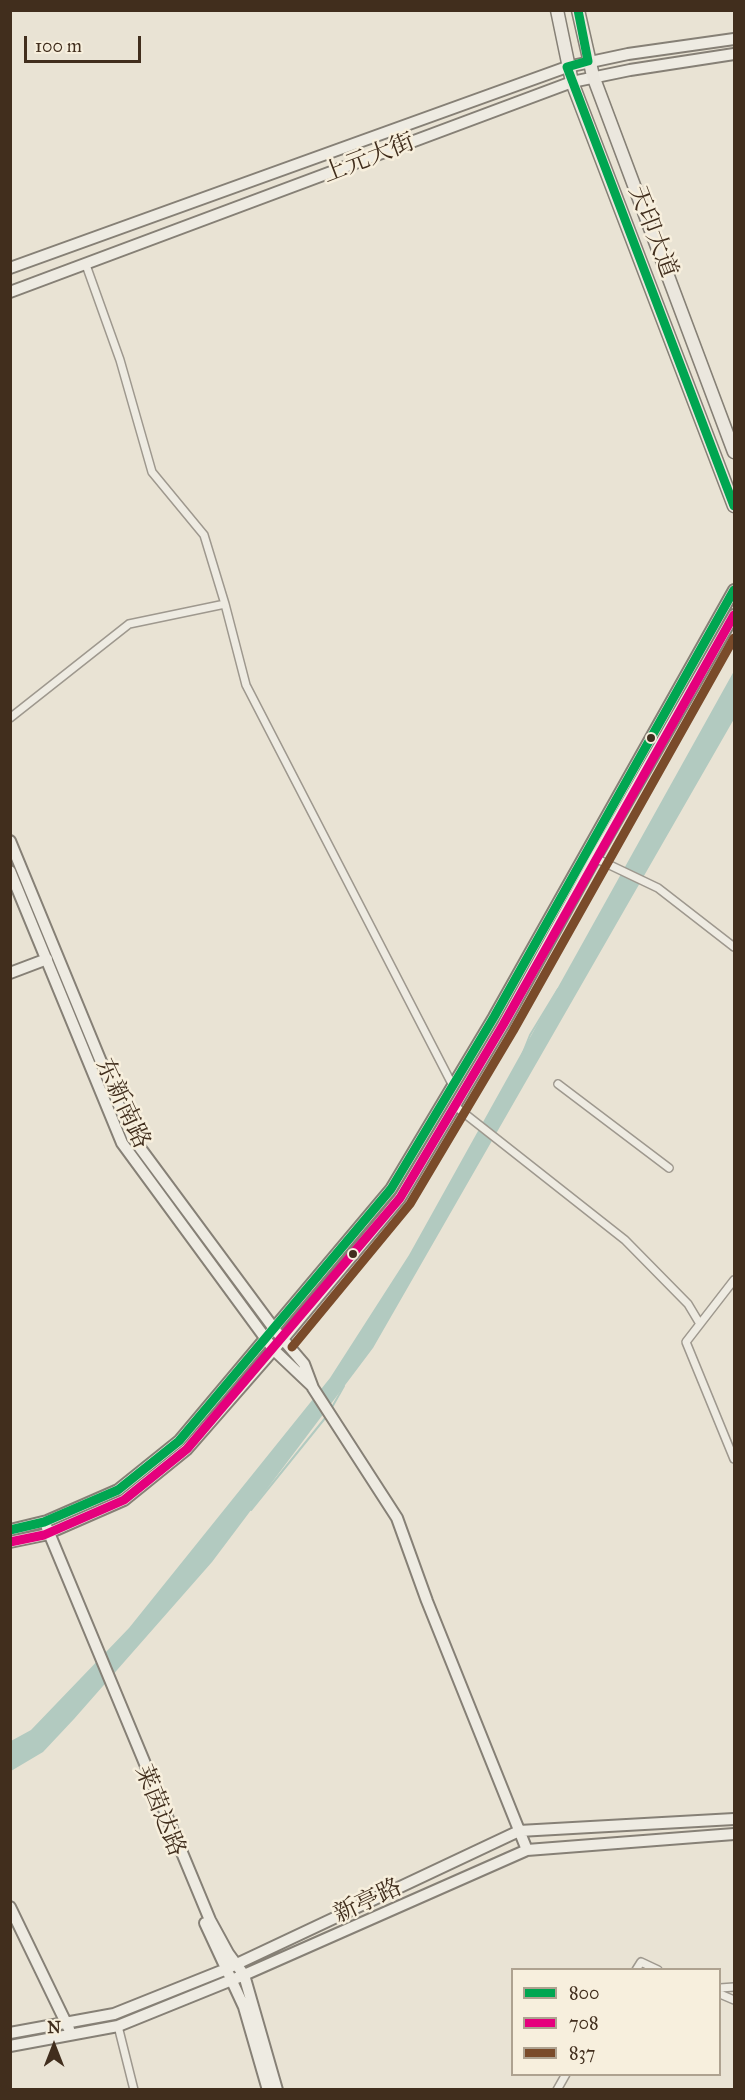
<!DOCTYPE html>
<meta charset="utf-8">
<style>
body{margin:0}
#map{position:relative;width:745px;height:2100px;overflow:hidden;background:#e9e3d4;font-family:"IM FELL Great Primer",serif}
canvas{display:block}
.frame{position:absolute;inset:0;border:12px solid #412e1d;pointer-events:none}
.legend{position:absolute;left:511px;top:1968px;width:210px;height:108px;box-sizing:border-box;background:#f7efdd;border:2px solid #aea290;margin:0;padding:8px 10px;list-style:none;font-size:18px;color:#412e1d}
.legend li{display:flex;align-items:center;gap:12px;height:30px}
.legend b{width:30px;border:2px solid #aea290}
.north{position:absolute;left:24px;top:2016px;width:60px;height:60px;-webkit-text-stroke:4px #f7efdd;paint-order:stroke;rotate:0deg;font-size:16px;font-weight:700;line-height:24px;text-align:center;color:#412e1d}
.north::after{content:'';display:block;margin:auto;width:21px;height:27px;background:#412e1d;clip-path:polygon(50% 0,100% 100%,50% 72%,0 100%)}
.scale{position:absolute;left:24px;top:36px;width:117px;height:27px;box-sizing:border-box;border:3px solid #412e1d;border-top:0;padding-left:8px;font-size:18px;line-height:21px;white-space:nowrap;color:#412e1d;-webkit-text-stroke:4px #f7efdd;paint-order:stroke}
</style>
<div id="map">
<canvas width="745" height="2100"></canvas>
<div class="frame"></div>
<ul class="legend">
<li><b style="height:8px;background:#00a651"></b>800</li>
<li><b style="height:8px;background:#e5007d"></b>708</li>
<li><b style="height:8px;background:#7a4b2a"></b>837</li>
</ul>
<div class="north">N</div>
<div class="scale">100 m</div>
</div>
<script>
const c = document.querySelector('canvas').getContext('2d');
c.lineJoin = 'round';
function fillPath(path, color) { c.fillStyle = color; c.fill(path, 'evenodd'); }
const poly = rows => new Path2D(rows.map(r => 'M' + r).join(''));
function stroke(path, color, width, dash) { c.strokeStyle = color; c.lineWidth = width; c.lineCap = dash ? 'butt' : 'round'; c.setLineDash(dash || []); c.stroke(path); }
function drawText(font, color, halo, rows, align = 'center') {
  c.font = font + ' "IM FELL Great Primer","Noto Serif SC",serif'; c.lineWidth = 5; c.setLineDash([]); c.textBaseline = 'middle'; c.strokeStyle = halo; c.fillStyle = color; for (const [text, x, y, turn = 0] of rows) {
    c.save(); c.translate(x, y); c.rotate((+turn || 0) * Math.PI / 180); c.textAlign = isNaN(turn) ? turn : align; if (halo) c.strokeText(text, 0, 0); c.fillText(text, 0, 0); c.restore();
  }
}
fillPath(poly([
 [734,671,734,719,373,1348,212,1562,74,1719,43,1752,11,1771,11,1741,31,1730,129,1628,330,1378,409,1255]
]), '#b2cac0');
stroke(poly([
 [522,1055,530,1035,558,989],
 [331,1409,344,1386],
 [251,1510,326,1417]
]), '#b2cac0', 2);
const street = poly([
 [86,265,120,360,152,472,204,535,225,604],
 [10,718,129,624,225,604,246,685,453,1086],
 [595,858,658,888,734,947],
 [558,1084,669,1168],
 [455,1106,625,1240,688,1304,700,1324],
 [734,1280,686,1342,734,1459],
 [636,1970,641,1962,658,1970],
 [720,1988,734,1987],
 [720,1994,734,2000],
 [118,2026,134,2090],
 [557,2090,566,2074]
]);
const secondary = poly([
 [10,268,567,67,628,54,734,39],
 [10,292,572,82,630,70,734,54],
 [10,841,132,1137,275,1330,304,1364,313,1388,397,1518,427,1601,527,1850],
 [10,871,122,1143,274,1350,312,1386],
 [10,973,47,959],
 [47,1528,210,1920,228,1953,244,1975,277,2090],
 [10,1530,47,1521,118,1490,179,1441,391,1189,494,1017,734,590],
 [10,1542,44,1535,124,1500,187,1449,283,1339,400,1198,503,1025,595,858,734,615],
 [10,1907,69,2029],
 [205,1923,244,2007,268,2090],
 [10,2033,114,2014,224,1970,519,1831,734,1819],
 [10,2046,118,2026,244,1975,527,1850,734,1834]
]);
const primary = poly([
 [557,10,572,82,734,506],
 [578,10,593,76,734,452]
]);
stroke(street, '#9e988e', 10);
stroke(secondary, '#868076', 14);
stroke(primary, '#868076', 15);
stroke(street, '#eeebe2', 7);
stroke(secondary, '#eeebe2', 10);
stroke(primary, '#ebe7de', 12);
stroke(poly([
 [578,10,588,61,567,67,734,506],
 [10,1530,44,1522,118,1490,179,1441,391,1189,494,1017,734,590]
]), '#00a651', 9);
stroke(poly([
 [10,1542,44,1535,124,1500,187,1449,400,1198,503,1025,734,615]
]), '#e5007d', 9);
stroke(poly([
 [292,1347,410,1204,513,1031,734,638]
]), '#7a4b2a', 9);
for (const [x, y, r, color] of [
 [651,738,5,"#412e1d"],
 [353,1254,5,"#412e1d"]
]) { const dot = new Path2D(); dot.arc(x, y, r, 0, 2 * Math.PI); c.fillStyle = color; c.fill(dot); stroke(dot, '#f7efdd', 2); }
drawText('24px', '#412e1d', '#f7efdd', [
 ["上元大街",369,159,-21],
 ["天印大道",652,232,69],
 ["东新南路",122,1104,65],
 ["莱茵达路",159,1811,68],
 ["新亭路",368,1902,-25]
]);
</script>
